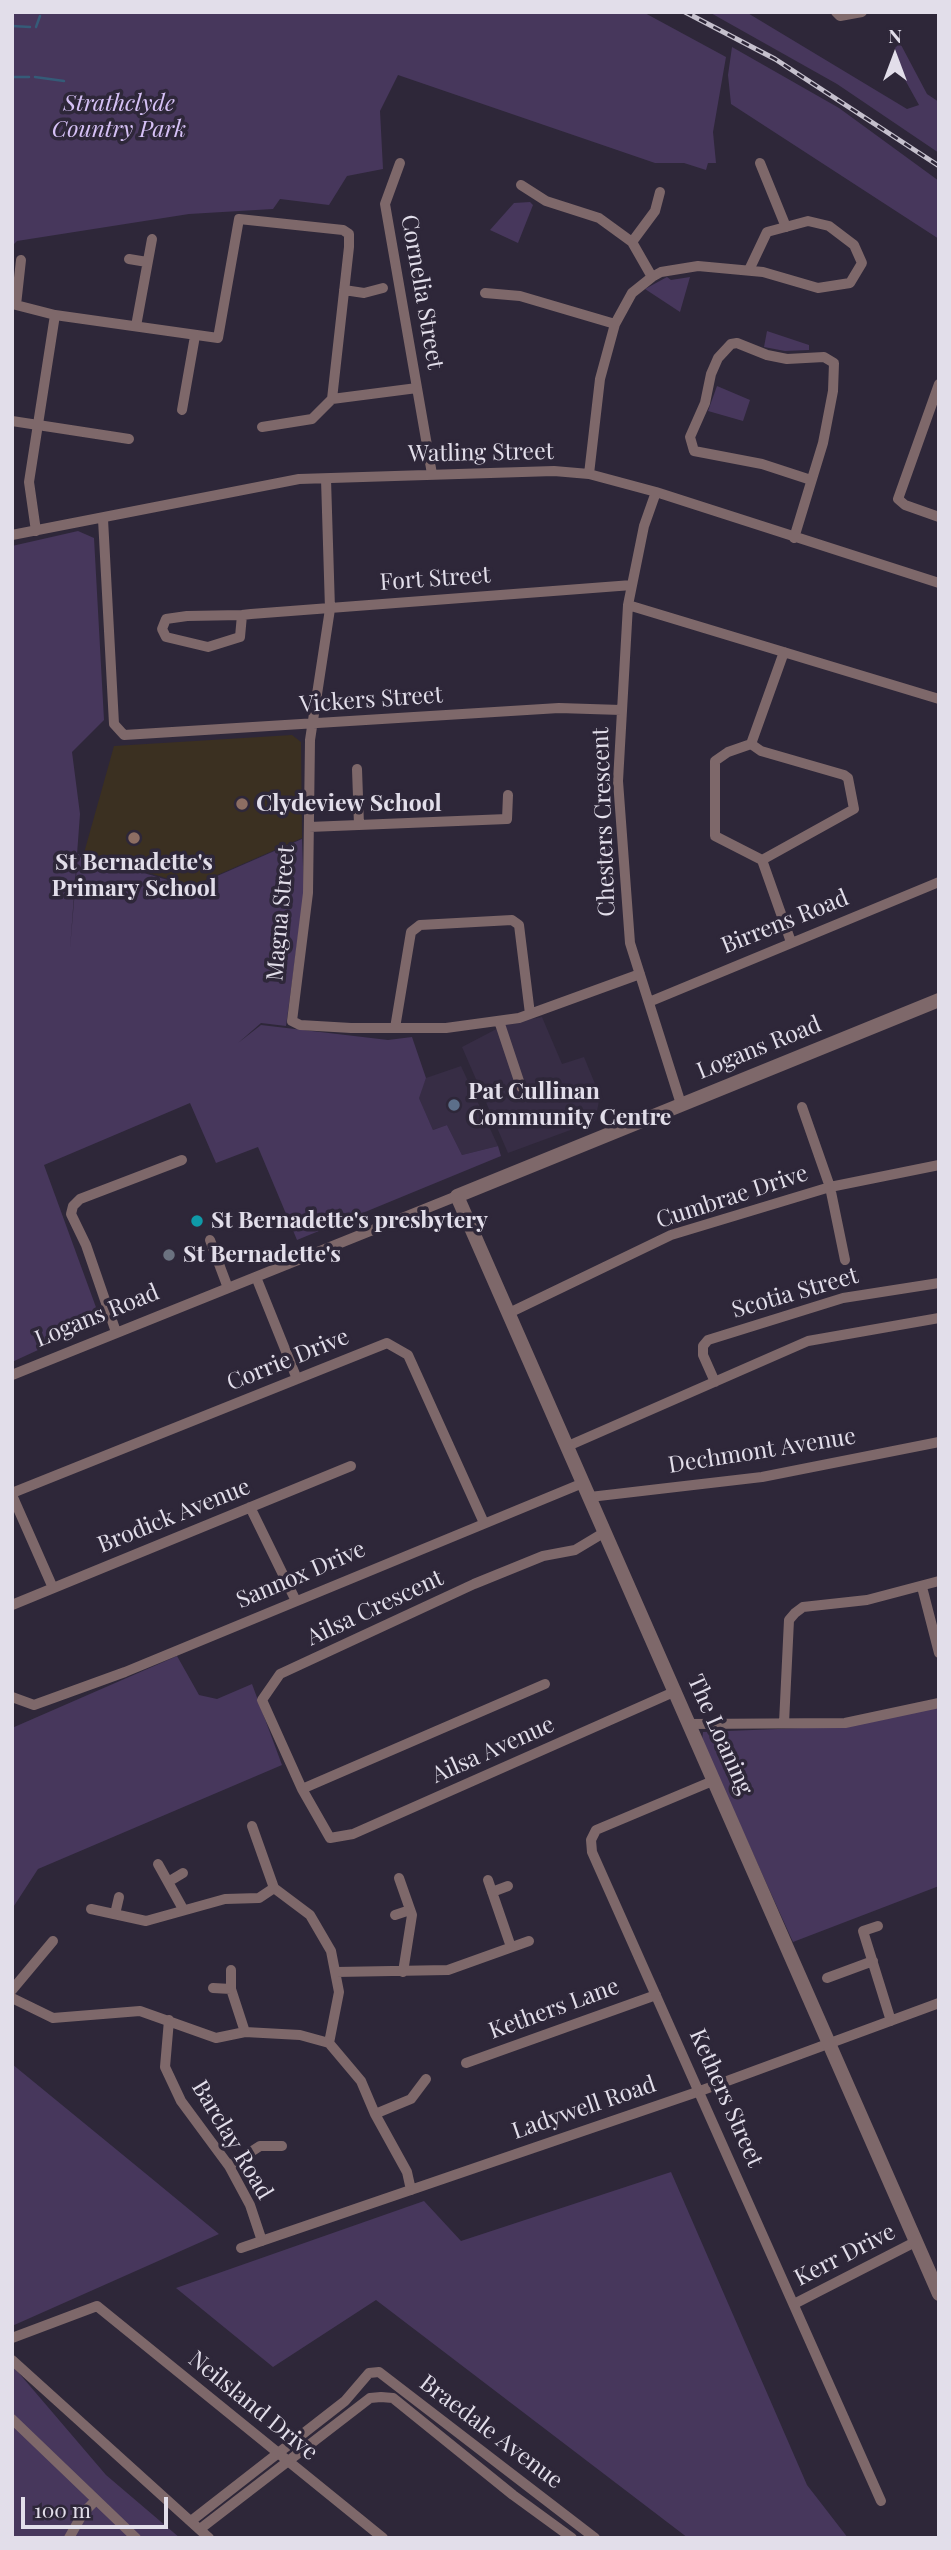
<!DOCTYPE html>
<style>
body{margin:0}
#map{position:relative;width:951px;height:2550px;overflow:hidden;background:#2e2739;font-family:"Playfair Display",serif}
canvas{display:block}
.frame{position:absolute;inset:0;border:14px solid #e2deea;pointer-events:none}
.north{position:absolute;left:860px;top:21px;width:70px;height:70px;-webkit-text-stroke:5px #2e2739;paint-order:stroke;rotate:0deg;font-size:19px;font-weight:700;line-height:28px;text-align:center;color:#e2deea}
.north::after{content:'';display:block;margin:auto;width:24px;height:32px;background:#e2deea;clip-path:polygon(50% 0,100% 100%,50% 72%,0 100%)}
.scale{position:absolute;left:21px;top:2497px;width:147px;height:32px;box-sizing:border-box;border:4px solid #e2deea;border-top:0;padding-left:9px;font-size:21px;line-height:24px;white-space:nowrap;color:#e2deea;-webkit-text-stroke:5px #2e2739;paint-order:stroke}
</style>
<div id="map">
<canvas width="951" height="2550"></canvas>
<div class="frame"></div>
<div class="north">N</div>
<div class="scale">100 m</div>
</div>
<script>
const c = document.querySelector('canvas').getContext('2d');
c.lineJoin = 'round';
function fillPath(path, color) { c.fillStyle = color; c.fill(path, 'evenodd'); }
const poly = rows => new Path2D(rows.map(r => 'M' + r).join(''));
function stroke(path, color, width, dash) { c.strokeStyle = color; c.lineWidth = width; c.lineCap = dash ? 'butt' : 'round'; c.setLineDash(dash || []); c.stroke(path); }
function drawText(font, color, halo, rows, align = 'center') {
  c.font = font + ' "Playfair Display",serif'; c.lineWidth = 7; c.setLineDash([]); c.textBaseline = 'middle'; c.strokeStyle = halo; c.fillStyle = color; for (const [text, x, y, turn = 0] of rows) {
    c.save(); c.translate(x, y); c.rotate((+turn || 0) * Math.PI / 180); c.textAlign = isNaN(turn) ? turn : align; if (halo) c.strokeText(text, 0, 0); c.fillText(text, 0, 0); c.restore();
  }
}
fillPath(poly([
 [542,1017,562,1064,584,1057,600,1096,595,1121,508,1153,462,1047,508,1023],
 [461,1066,498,1146,462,1155,447,1125,433,1130,418,1096,426,1078]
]), '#372d45');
fillPath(poly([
 [292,735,301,742,302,838,192,886,84,853,114,746]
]), '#3b3021');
fillPath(poly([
 [12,12,643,12,726,57,713,132,716,163,708,163,706,170,684,163,655,163,398,75,380,111,383,169,347,176,329,205,280,199,273,209,189,214,17,241,12,246],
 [709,12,746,12,907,109,919,105,904,78,895,48,900,43,927,94,939,102,939,153,837,84],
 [732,47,839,108,939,181,939,239,731,104,728,75],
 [530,202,533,205,518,243,490,230,514,203],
 [667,277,671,280,690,277,680,312,645,289],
 [767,331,809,345,809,350,785,351,764,347],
 [717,386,750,400,743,421,708,411],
 [78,531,94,538,104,720,72,752,80,814,70,949,78,854,192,887,302,839,304,893,286,1026,261,1023,238,1043,261,1025,388,1040,412,1037,426,1078,419,1098,433,1130,447,1125,462,1155,498,1146,501,1156,297,1240,258,1147,216,1163,190,1103,44,1165,101,1321,12,1362,12,546],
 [177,1656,199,1695,217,1699,252,1684,282,1765,38,1869,12,1909,12,1728],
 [939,1703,939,1886,793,1942,702,1741,703,1732,802,1728],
 [12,2064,145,2173,219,2234,12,2326],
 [671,2172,807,2485,848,2538,688,2538,376,2300,273,2367,176,2288,424,2201,461,2241],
 [12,2365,106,2475,180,2538,12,2538]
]), '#47375c');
stroke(poly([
 [12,26,30,27],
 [36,27,40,16],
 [12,77,29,77],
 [35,77,64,81]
]), '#355b78', 2.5);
stroke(poly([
 [836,12,840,16,862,12],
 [400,163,385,204,432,474],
 [760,163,786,227],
 [521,185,546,201,599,218,632,242,652,277],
 [632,242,655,211,660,192],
 [129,259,147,262],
 [21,260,16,305,55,315],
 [344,290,364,293,383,288],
 [485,293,520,296,615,324],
 [136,326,152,239],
 [939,384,898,499,905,505,939,517],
 [332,399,417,388],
 [182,410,195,336],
 [12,421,129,439],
 [589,474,600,379,615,324,632,293,652,277,661,272,698,266,763,272,818,288,850,283,862,263,854,245,829,226,808,221,767,232,749,270],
 [326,479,330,609,310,740,308,893,292,1021,300,1025,351,1028,446,1028,519,1018,640,974],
 [656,492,644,526,628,605,618,781,630,943,681,1104],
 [103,519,114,724,124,735,559,708,621,710],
 [36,531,29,482,55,315,218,338,239,219,343,230,349,234,349,247,332,399,312,419,262,427],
 [12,535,299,479,554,471,589,474,656,492,939,583],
 [794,538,823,443,833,391,834,363,824,357,787,359,767,355,737,343,731,344,718,358,711,374,705,403,690,437,694,451,762,464,811,480],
 [628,605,939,699],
 [242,615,240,637,208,647,166,637,162,629,166,619,187,616,242,615,251,614,632,585],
 [784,652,751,744,728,752,715,761,715,836,762,860,791,942],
 [751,744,761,751,844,775,848,778,854,809,762,860],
 [357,769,359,825],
 [309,827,507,819,508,795],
 [649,1002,939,882],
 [499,1021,521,1087],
 [395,1028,411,932,420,925,512,920,519,925,530,1014],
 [802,1107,830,1187,845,1260],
 [210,1240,228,1288],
 [256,1277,297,1379],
 [509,1313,671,1235,830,1187,939,1165],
 [116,1332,86,1245,71,1214,73,1206,80,1199,182,1160],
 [12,1375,457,1196],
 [715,1382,703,1355,703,1346,708,1340,843,1298,939,1283],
 [568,1446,808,1341,939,1318],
 [12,1493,387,1343,408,1355,484,1523],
 [12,1495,53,1588],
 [590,1497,762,1477,939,1442],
 [250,1507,295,1599],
 [605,1532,575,1550,543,1556,474,1584,280,1674,262,1700,302,1789,330,1838,353,1834,676,1691],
 [922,1587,939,1653],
 [12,1605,351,1466],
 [12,1697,34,1705,125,1672,583,1483],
 [784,1723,789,1620,795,1613,803,1607,867,1600,939,1581],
 [689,1724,845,1723,939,1703],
 [715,1780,596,1830,591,1840,592,1852,881,2501],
 [302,1789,545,1684],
 [252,1826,274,1888,310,1915,331,1951,339,1992,329,2043],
 [158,1864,183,1909],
 [399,1878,412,1915,403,1972],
 [488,1880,511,1947],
 [168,1882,183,1873],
 [492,1892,508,1886],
 [91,1909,146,1921,225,1899,259,1898,274,1888],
 [115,1914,119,1897],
 [395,1915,410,1910],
 [878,1926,863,1931,891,2021],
 [231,1970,231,1989,245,2032],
 [336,1972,448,1970,529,1941],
 [827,1978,873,1961],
 [213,1988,231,1989],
 [12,1990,53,1941],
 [12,1998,53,2018,140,2011,216,2038,245,2032,300,2035,329,2043,361,2081,375,2114,407,2172,411,2190],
 [169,2020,165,2067,181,2101,229,2166,250,2205,262,2241],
 [466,2063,656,1995],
 [375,2114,411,2099,426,2079],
 [229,2166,260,2146,282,2146],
 [241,2248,700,2091,939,2003],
 [794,2304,915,2242],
 [12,2338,97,2306,383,2538],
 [12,2360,209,2538],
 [12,2419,136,2538],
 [191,2521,345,2401,369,2373,379,2372,595,2538],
 [200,2529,370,2398,381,2397,393,2398,513,2495,572,2538],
 [69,2538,83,2513,95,2501]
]), '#7e686a', 10);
stroke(poly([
 [939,1000,457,1196,939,2294]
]), '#7e686a', 14);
const rail = poly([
 [685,12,775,59,939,166]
]);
stroke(rail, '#c5c0cd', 5);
stroke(rail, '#2e2739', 2.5, [8]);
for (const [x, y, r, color] of [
 [242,804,7,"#8d6e63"],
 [134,838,7,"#8d6e63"],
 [454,1105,7,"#5c6f8a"],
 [197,1221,7,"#0f9aa8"],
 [169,1255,7,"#6b7280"]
]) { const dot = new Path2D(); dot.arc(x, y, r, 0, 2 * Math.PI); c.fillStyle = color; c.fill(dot); stroke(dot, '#2e2739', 2.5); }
drawText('italic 23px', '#d6c1f6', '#2e2739', [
 ["Strathclyde",119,104],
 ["Country Park",119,130]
]);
drawText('23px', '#e2deea', '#2e2739', [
 ["Cornelia Street",422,292,80],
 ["Watling Street",481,453,-1],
 ["Fort Street",435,579,-4],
 ["Vickers Street",371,700,-4],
 ["Chesters Crescent",604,822,-92],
 ["Magna Street",281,913,-85],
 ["Birrens Road",785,922,-22],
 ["Logans Road",759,1048,-22],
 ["Cumbrae Drive",732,1197,-18],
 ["Scotia Street",795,1293,-16],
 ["Logans Road",97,1316,-22],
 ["Corrie Drive",288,1360,-22],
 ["Dechmont Avenue",762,1451,-9],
 ["Brodick Avenue",174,1516,-22],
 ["Sannox Drive",301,1575,-23],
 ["Ailsa Crescent",375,1608,-25],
 ["The Loaning",720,1735,66],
 ["Ailsa Avenue",493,1750,-24],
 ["Kethers Lane",554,2009,-20],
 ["Kethers Street",726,2098,66],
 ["Ladywell Road",584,2108,-19],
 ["Barclay Road",232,2140,59],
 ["Kerr Drive",845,2255,-27],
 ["Neilsland Drive",253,2406,39],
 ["Braedale Avenue",491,2432,37]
]);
drawText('bold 23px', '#e2deea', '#2e2739', [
 ["Clydeview School",256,804],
 ["St Bernadette's",134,863,"center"],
 ["Primary School",134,889,"center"],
 ["Pat Cullinan",468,1092],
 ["Community Centre",468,1118],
 ["St Bernadette's presbytery",211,1221],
 ["St Bernadette's",183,1255]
], 'left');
</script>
